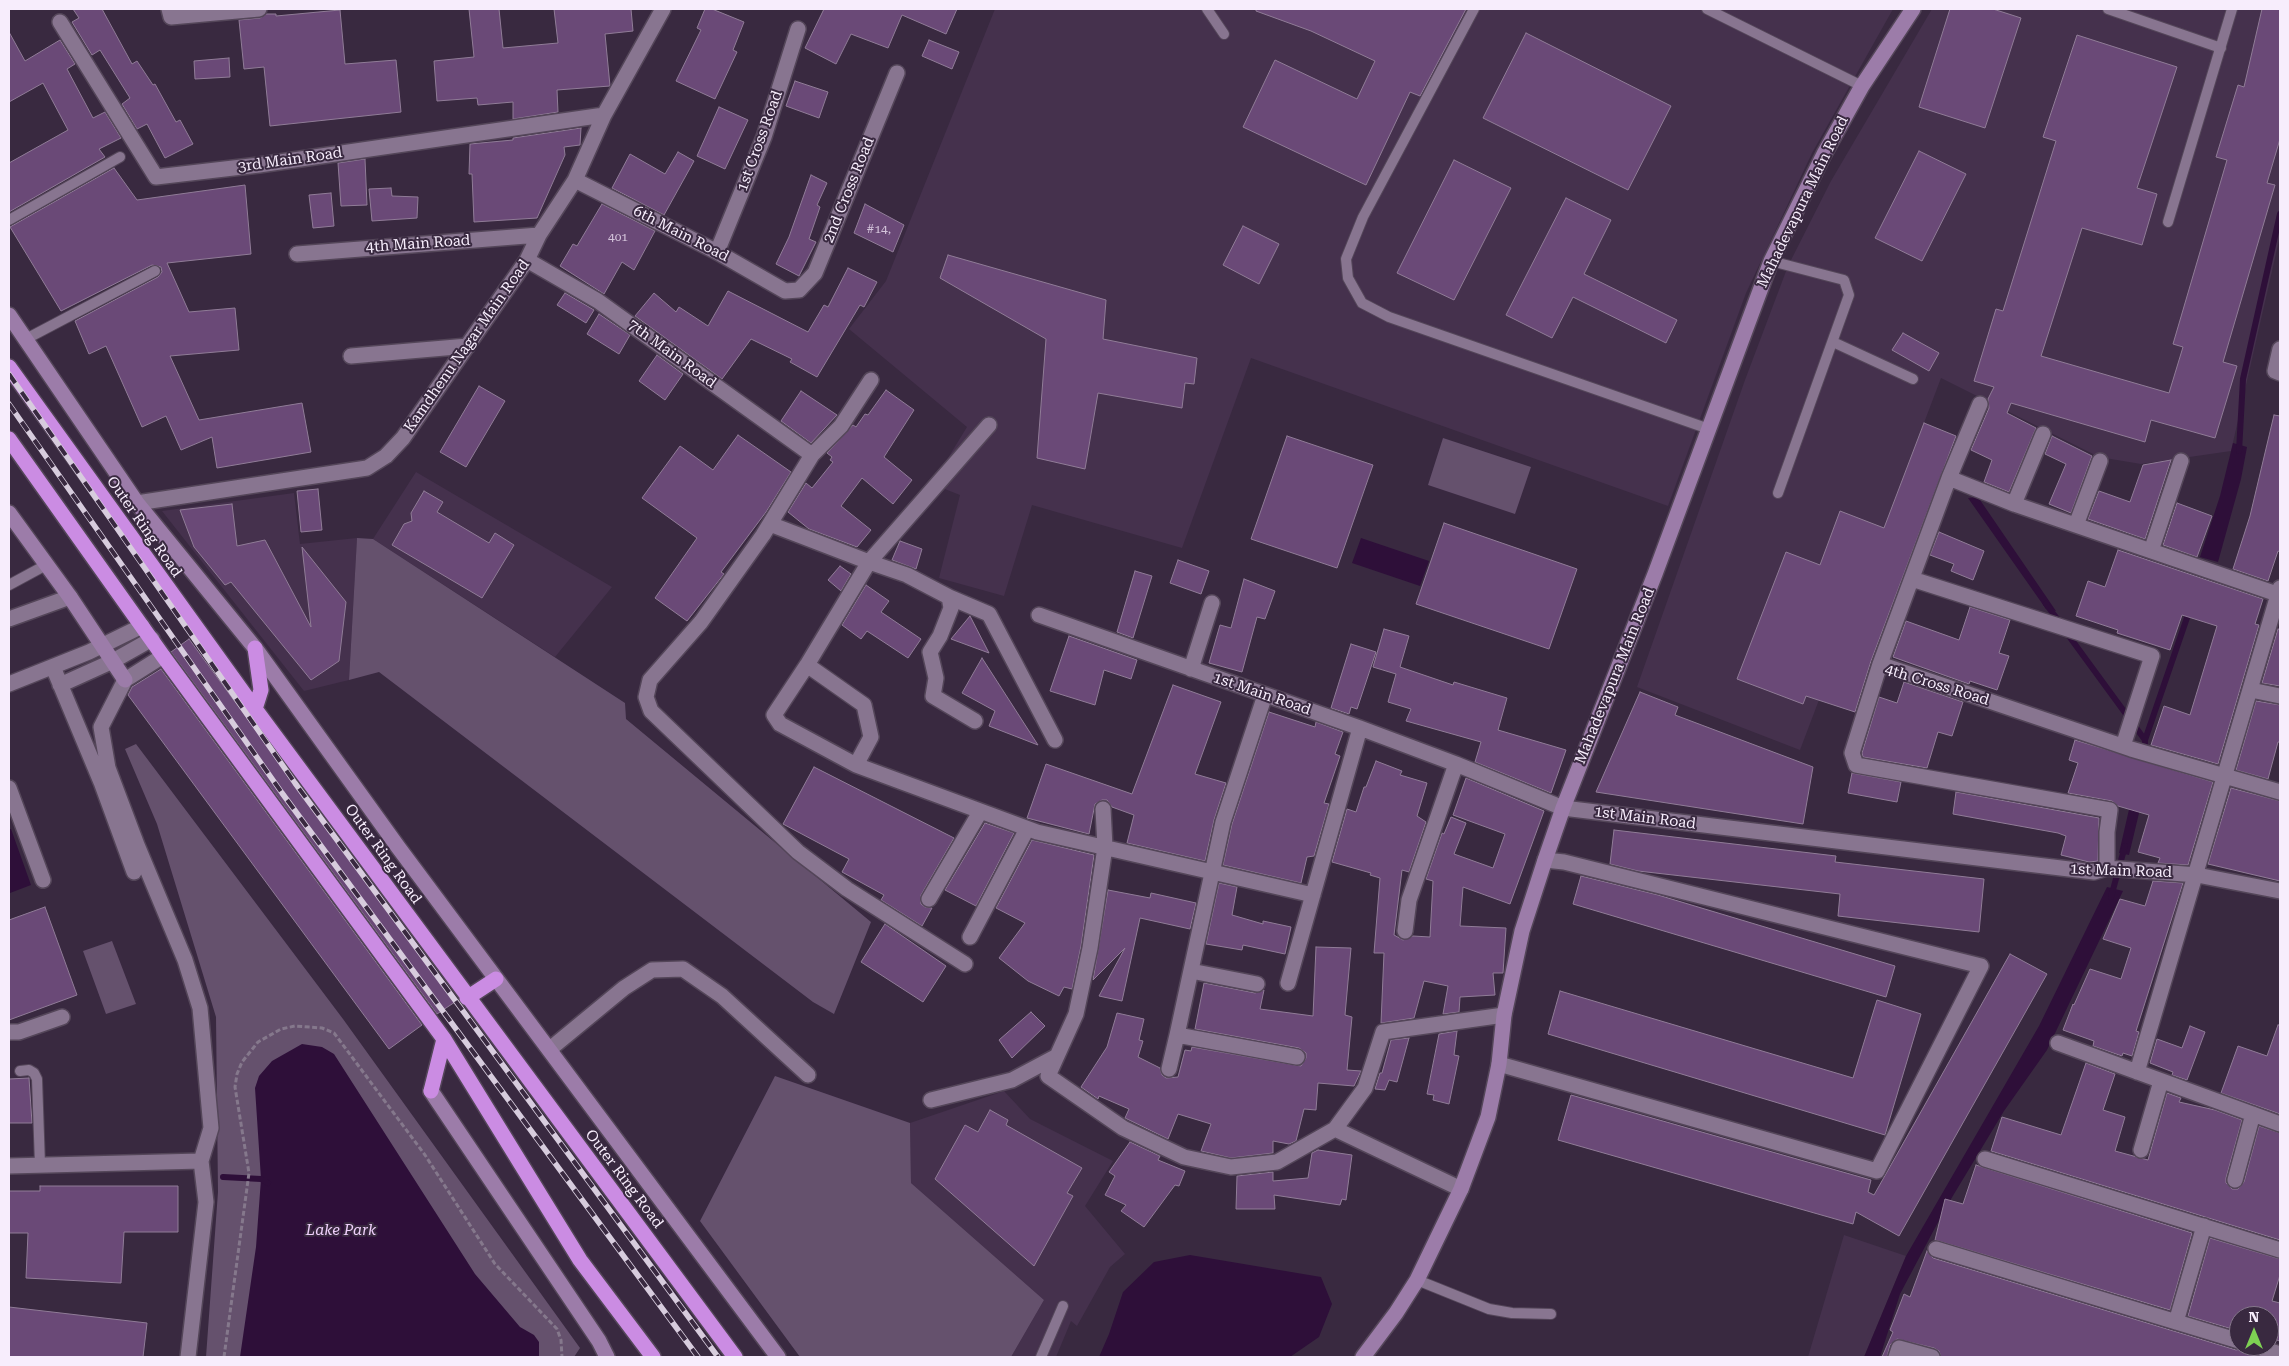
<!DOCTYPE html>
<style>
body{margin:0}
#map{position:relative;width:2289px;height:1366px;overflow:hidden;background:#392940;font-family:"Roboto Serif",serif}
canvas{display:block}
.frame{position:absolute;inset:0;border:10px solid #f7edfc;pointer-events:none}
.north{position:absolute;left:2229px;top:1306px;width:50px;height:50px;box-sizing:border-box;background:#392940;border:1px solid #85778b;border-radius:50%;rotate:0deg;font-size:14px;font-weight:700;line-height:20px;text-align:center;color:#f7edfc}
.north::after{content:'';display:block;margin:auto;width:18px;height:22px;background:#7ed053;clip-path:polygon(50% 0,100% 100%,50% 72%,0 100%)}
</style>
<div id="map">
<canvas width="2289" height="1366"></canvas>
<div class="frame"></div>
<div class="north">N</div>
</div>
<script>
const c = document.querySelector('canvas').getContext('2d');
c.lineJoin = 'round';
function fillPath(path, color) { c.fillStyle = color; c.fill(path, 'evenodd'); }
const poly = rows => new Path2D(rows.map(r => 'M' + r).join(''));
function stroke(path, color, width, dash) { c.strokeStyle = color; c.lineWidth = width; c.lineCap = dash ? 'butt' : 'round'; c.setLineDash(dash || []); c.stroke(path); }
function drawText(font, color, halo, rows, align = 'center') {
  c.font = font + ' "Roboto Serif",serif'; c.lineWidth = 4; c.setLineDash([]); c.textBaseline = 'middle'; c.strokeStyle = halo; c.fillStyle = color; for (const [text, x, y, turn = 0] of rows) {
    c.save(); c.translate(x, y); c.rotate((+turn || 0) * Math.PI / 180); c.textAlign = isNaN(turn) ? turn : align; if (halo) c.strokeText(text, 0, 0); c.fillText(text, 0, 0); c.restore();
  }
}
fillPath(poly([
 [995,9,1893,9,1812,153,1746,293,1668,506,1251,358,1182,548,1032,505,1004,596,939,578,960,495,932,484,967,427,849,329,886,281],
 [1932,9,2280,9,2280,236,2231,451,2141,464,2099,457,1941,378,1800,750,1637,687,1745,380,1788,266,1831,181],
 [416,472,612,587,555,657,373,539],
 [294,493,300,544,357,538,349,680,304,691,162,511],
 [1004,1091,1030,1119,1113,1161,1085,1206,1125,1254,1110,1267,1077,1326,1071,1321,1056,1357,1011,1357,1044,1300,911,1183,910,1123],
 [1844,1235,1906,1256,1864,1357,1808,1357]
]), '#45314d');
fillPath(poly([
 [1443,438,1531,467,1515,514,1428,485],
 [357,538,373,539,625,703,626,719,871,922,834,1014,813,1002,379,672,349,680],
 [136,744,343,1019,580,1348,574,1357,206,1357,218,1192,216,1017,157,824,125,749],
 [112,941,136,1004,106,1014,83,951],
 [775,1076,910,1123,911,1183,1044,1300,1011,1357,800,1357,700,1221]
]), '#65516d');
fillPath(poly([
 [2233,443,2247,447,2241,479,2218,562,2200,557,2220,496],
 [1978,497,2056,611,2046,609,1968,498],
 [1361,538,1429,561,1420,586,1352,563],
 [2130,756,2151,763,2129,855,2119,853,2136,779,2124,773],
 [9,829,11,829,31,885,10,893],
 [2107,887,2123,891,2047,1050,2004,1111,1945,1209,1900,1294,1880,1357,1864,1357,1906,1256,2039,1026],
 [302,1044,322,1047,334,1054,475,1274,520,1327,534,1335,539,1342,539,1357,240,1357,256,1247,261,1179,255,1088,259,1076,272,1061],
 [1190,1255,1321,1277,1332,1304,1319,1337,1290,1357,1099,1357,1109,1334,1123,1292,1154,1262]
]), '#2e0f39');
stroke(poly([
 [2239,451,2243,379,2280,214],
 [2046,604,2061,624],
 [2066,632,2145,740],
 [2145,753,2145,740,2190,609],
 [2111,897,2125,846],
 [223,1177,261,1179,268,1183]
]), '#2e0f39', 6);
const building = poly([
 [73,9,102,9,132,64,137,61,153,85,155,84,176,122,180,120,193,144,165,158,147,124,137,129,122,104,130,98,100,50,92,55,72,22,79,18,73,9],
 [469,9,499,9,503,48,558,43,554,9,631,9,633,31,605,34,610,86,557,90,558,112,513,119,513,102,478,105,477,98,437,101,434,61,474,57,469,9],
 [705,9,712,9,744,22,733,50,737,52,715,99,676,81,701,30,697,28,705,9],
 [824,9,957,9,946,34,902,15,888,48,851,34,836,64,805,48,824,9],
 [1256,9,1466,9,1420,96,1410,92,1366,185,1243,127,1275,60,1357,99,1375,61,1311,31,1256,11,1256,9],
 [1950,9,1993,9,2021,18,1985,128,1919,107,1950,9],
 [2262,9,2280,9,2280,139,2267,183,2275,185,2223,362,2237,366,2215,438,2151,420,2145,442,2011,403,2007,413,2036,428,2009,492,1984,482,1992,460,1971,450,1989,408,1988,399,1994,387,1974,381,1996,309,2003,311,2056,141,2043,137,2077,35,2177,67,2137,188,2157,194,2142,245,2082,228,2041,356,2169,393,2183,347,2173,344,2227,160,2216,157,2238,85,2244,87,2262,9],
 [340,10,345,64,396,60,401,112,270,126,264,67,244,69,239,20,260,18,266,14,276,14,276,16,340,10],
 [9,32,25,61,60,40,75,64,67,69,93,118,105,112,121,138,99,149,105,157,9,212,9,163,68,130,43,83,9,102,9,32],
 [1526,33,1671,106,1628,190,1483,118,1526,33],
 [929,40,959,52,952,69,922,56,929,40],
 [229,58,230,77,195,79,194,61,229,58],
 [795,81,828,92,819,118,786,106,795,81],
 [719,107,748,120,725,169,697,156,719,107],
 [581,128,580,145,564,147,565,155,537,218,474,222,472,174,469,174,470,144,513,140,513,138,581,128],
 [1919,151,1966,174,1922,261,1875,238,1919,151],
 [678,152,694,161,664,215,612,188,630,154,665,174,678,152],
 [365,159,367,205,341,206,338,163,365,159],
 [1454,160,1511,188,1454,300,1397,273,1454,160],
 [114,168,137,200,245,185,251,254,167,263,189,312,235,308,239,350,170,356,199,420,302,403,311,452,217,468,212,437,181,450,166,416,142,427,106,346,89,354,75,321,158,277,162,272,161,267,152,265,61,311,10,227,114,168],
 [811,175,827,183,817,205,820,207,809,239,816,242,799,276,776,264,789,237,811,175],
 [391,188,392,196,418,197,417,218,372,221,369,189,391,188],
 [331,193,334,226,313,228,309,195,331,193],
 [1566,198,1611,220,1584,274,1677,320,1666,343,1573,297,1552,338,1506,315,1566,198],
 [602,204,655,231,634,270,622,262,604,294,560,266,573,244,577,246,602,204],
 [865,204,904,225,893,252,854,233,865,204],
 [1243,226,1279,244,1259,284,1223,265,1243,226],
 [948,255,1106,300,1103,339,1197,358,1194,384,1185,383,1182,408,1098,393,1085,469,1037,458,1046,339,940,278,948,255],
 [848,268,877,282,864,307,860,305,817,377,790,362,792,359,751,339,722,379,635,316,654,293,676,312,679,307,708,326,728,291,808,332,824,305,828,307,848,268],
 [565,293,594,310,586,323,557,305,565,293],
 [599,314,630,335,619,354,587,334,599,314],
 [1903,333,1939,353,1929,371,1892,350,1903,333],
 [657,355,683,374,665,400,639,381,657,355],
 [479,386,505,401,466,467,440,452,479,386],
 [886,390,914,410,884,457,912,480,893,504,862,478,841,506,871,530,857,547,809,529,788,512,806,483,812,488,833,462,830,460,832,457,827,453,853,425,856,427,865,414,868,415,886,390],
 [801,391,837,415,811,443,781,421,801,391],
 [2274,415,2280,416,2280,552,2278,551,2268,581,2233,569,2250,516,2274,415],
 [1924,423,1956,436,1871,661,1855,712,1806,696,1803,704,1737,679,1786,552,1820,565,1840,511,1884,528,1924,423],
 [738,435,791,472,766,512,721,572,724,574,687,621,655,598,697,538,642,498,680,446,713,470,738,435],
 [1287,436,1373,465,1337,568,1251,539,1287,436],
 [2052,436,2092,456,2071,513,2049,504,2066,464,2045,454,2052,436],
 [2171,460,2145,539,2088,519,2099,491,2130,502,2143,465,2171,460],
 [318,489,322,530,301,532,297,491,318,489],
 [424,491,443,502,437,512,489,543,495,533,514,545,482,598,392,545,404,524,412,521,411,513,424,491],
 [2177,503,2212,516,2197,557,2163,545,2177,503],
 [232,504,237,546,265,540,311,627,302,547,346,602,339,661,311,680,231,582,225,585,194,547,180,510,232,504],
 [1444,523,1577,569,1549,649,1416,604,1444,523],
 [1939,532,1984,551,1973,580,1951,571,1954,564,1930,555,1939,532],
 [900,541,922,549,916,569,892,560,900,541],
 [2118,550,2263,599,2255,624,2259,625,2218,764,2151,745,2164,706,2190,715,2217,626,2182,615,2170,650,2117,633,2118,630,2076,616,2088,581,2105,587,2118,550],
 [1178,560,1209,571,1201,594,1170,583,1178,560],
 [840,566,851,574,841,591,828,580,840,566],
 [1135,571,1152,576,1133,638,1117,632,1135,571],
 [1244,579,1275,591,1265,619,1257,617,1242,672,1209,663,1220,625,1231,628,1244,579],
 [866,585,889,601,881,612,921,639,908,658,867,631,861,639,842,625,866,585],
 [1970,607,2010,620,1999,653,2009,656,1997,690,1970,681,1969,684,1893,657,1906,621,1959,640,1970,607],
 [970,616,989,653,951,639,970,616],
 [1384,629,1409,636,1400,667,1453,685,1454,682,1507,698,1498,730,1566,750,1551,793,1475,762,1481,742,1406,721,1411,709,1388,702,1396,674,1373,667,1384,629],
 [2278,629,2280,630,2280,686,2262,683,2278,629],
 [1069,636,1137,660,1131,679,1104,670,1095,705,1050,691,1069,636],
 [189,639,455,1002,437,1014,171,652,189,639],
 [1351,644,1376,652,1357,709,1351,707,1349,714,1331,708,1351,644],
 [982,658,1011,703,1038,745,989,726,995,711,962,693,982,658],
 [161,669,422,1025,389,1049,128,695,132,687,161,669],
 [1904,682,1963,702,1952,736,1938,732,1927,768,1863,757,1862,753,1879,697,1897,703,1904,682],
 [1173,685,1221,702,1195,774,1226,783,1214,820,1205,861,1127,843,1134,815,1112,807,1107,800,1102,800,1095,804,1089,834,1027,818,1046,764,1132,794,1173,685],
 [1640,692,1678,707,1675,715,1813,767,1803,824,1596,792,1640,692],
 [2256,701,2280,705,2280,742,2278,742,2268,779,2236,770,2256,701],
 [1269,712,1315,727,1316,722,1343,732,1335,754,1340,756,1324,803,1329,804,1314,856,1307,857,1301,883,1223,865,1232,824,1269,712],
 [2075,740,2213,782,2188,865,2158,863,2160,858,2138,852,2149,815,2118,806,2112,801,2068,793,2078,763,2069,760,2075,740],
 [1376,761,1402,771,1400,775,1427,783,1417,816,1426,822,1409,872,1402,870,1394,935,1403,940,1413,936,1430,937,1433,881,1426,879,1442,833,1444,834,1451,817,1466,823,1454,854,1493,868,1505,834,1453,815,1466,778,1544,811,1510,904,1463,887,1460,926,1506,928,1503,973,1493,973,1495,995,1460,997,1459,1012,1443,1014,1448,986,1424,981,1414,1018,1381,1023,1384,953,1374,953,1380,878,1370,875,1371,873,1332,862,1347,809,1356,812,1364,787,1366,787,1376,761],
 [814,767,954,838,921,895,921,904,925,907,932,908,922,926,881,900,884,895,842,872,849,859,783,824,814,767],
 [1852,773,1901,782,1897,802,1848,793,1852,773],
 [2231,788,2280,801,2280,881,2208,864,2231,788],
 [1956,792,2099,818,2098,861,2089,862,2061,855,2066,836,2058,833,1953,814,1956,792],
 [985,823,1014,833,976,906,945,890,985,823],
 [1614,830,1836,856,1835,862,1984,879,1979,932,1838,916,1840,894,1638,871,1610,864,1614,830],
 [1032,840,1094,855,1081,946,1072,989,1064,987,1059,996,1028,981,999,958,1025,923,996,908,1032,840],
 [1581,876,1658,895,1895,966,1886,997,1573,904,1581,876],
 [2153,881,2183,883,2136,1031,2139,1032,2132,1056,2123,1053,2122,1056,2093,1046,2094,1041,2063,1030,2073,1004,2074,1005,2090,969,2121,979,2131,948,2103,939,2120,899,2145,906,2153,881],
 [1219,883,1237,887,1232,915,1263,924,1263,921,1291,927,1285,954,1243,945,1242,950,1206,944,1219,883],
 [1108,890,1150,898,1151,893,1196,903,1190,929,1140,918,1122,1001,1099,996,1125,948,1093,980,1108,890],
 [45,907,77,995,9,1020,9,920,45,907],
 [885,924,946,966,923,1002,861,962,885,924],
 [1316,947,1351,948,1345,1015,1352,1017,1347,1070,1361,1071,1354,1086,1318,1083,1316,1110,1304,1109,1296,1141,1289,1144,1273,1141,1273,1153,1231,1158,1201,1151,1211,1124,1178,1114,1168,1139,1125,1118,1129,1109,1099,1096,1098,1099,1081,1087,1107,1047,1117,1013,1144,1019,1139,1040,1143,1041,1138,1057,1160,1068,1162,1075,1166,1078,1178,1077,1185,1050,1191,1051,1192,1047,1301,1066,1306,1058,1306,1053,1299,1048,1195,1029,1204,983,1255,993,1264,990,1260,1009,1313,1016,1316,947],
 [2010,954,2047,974,1899,1236,1856,1212,1853,1224,1558,1140,1571,1095,1871,1180,1868,1192,1874,1195,2010,954],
 [1560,991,1853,1078,1877,1000,1921,1014,1885,1135,1548,1034,1560,991],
 [1031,1012,1045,1026,1012,1058,999,1040,1031,1012],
 [2278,1025,2280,1025,2280,1114,2221,1093,2238,1046,2267,1056,2278,1025],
 [2190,1026,2205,1032,2187,1080,2172,1075,2173,1072,2150,1063,2157,1039,2182,1048,2190,1026],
 [1457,1031,1454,1055,1459,1056,1449,1104,1433,1100,1434,1095,1427,1094,1439,1034,1457,1031],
 [1409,1038,1397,1082,1389,1080,1385,1090,1375,1089,1380,1073,1382,1073,1391,1040,1409,1038],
 [2086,1063,2115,1074,2103,1110,2125,1117,2115,1151,2148,1160,2167,1093,2181,1098,2179,1102,2215,1110,2242,1120,2226,1178,2226,1183,2232,1189,2238,1189,2244,1182,2259,1126,2280,1133,2280,1240,1991,1151,2002,1117,2061,1135,2086,1063],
 [29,1078,32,1123,9,1123,9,1079,29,1078],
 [990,1110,1008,1120,1006,1125,1082,1168,1067,1193,1073,1196,1034,1266,935,1179,965,1125,978,1132,990,1110],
 [1130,1142,1160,1156,1158,1160,1185,1171,1179,1186,1175,1185,1144,1227,1121,1211,1126,1205,1105,1195,1115,1176,1109,1172,1130,1142],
 [1318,1150,1352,1155,1346,1200,1342,1199,1340,1205,1274,1195,1275,1209,1236,1209,1237,1176,1273,1172,1273,1181,1308,1178,1312,1153,1318,1150],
 [1976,1165,2192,1233,2170,1310,1935,1240,1945,1199,1963,1204,1976,1165],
 [40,1186,178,1186,178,1232,124,1232,121,1283,26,1278,28,1233,9,1233,9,1191,40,1191,40,1186],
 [2210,1238,2280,1259,2280,1275,2272,1301,2280,1303,2280,1341,2269,1338,2269,1316,2239,1316,2239,1331,2188,1316,2210,1238],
 [1927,1251,1933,1258,2236,1350,2245,1348,2248,1353,2259,1357,1941,1357,1939,1351,1934,1348,1897,1339,1890,1345,1887,1357,1882,1357,1893,1332,1890,1330,1904,1294,1910,1297,1927,1251],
 [9,1307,147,1323,143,1357,9,1357,9,1307]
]);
fillPath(building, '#6a4977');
stroke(building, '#907c97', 1);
const lane = poly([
 [1207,9,1224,34],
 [1474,9,1363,217,1346,259,1348,278,1362,303,1389,317,1709,429],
 [1707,9,1862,86],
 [2108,9,2221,48],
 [9,220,120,157],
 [2168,222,2232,9],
 [1771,261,1844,280,1849,295,1778,493],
 [26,339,155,271],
 [1833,342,1913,379],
 [9,585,46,565],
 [20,1071,29,1070,34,1073,37,1079,40,1165],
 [1417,1280,1489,1309,1512,1313,1551,1314],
 [1041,1357,1063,1306]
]);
const street = poly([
 [169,9,171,17,259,9],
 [60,22,156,177,259,165,604,115],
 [575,180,717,252,785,291,799,290,815,273,897,73],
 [717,252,764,137,798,29],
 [297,254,539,235],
 [527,260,598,301,812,455],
 [2280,349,2275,371,2280,373],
 [351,356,468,346],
 [871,380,841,426,812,455,763,535,701,622,650,680,646,697,651,711,798,852,847,889,965,964],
 [1980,404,1949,478,1880,664,1852,753,1856,765,2110,810,2107,832,2107,868],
 [989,425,869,562,907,575,949,597,989,614,1055,740],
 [1949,478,2014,504,2280,595],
 [137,503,367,468,386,456,403,438,527,260,539,235,575,180,604,115,663,9],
 [2014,504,2043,434],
 [770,524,869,562,807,665,864,705,871,737,856,765,1037,832,1313,895],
 [2076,525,2100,461],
 [2151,551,2181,461],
 [1912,579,2152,656,2123,746],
 [949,597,951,608,940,636,930,652,936,678,933,696,975,721],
 [1039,615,1360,728,1456,764,1563,808,2094,872,2107,868,2197,875,2280,891],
 [9,619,70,597],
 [1880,664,2131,749,2280,792],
 [807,665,774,715,780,724,856,765],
 [53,667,101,782,134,872],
 [1191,669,1212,603],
 [9,684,89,652,142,626],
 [60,685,113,661,152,639],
 [2251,690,2280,696],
 [1265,695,1223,822,1177,1035,1297,1057],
 [9,788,43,880],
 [1103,809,1105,847,1090,948,1076,1014,1048,1076,1123,1128,1184,1157,1231,1167,1277,1162,1335,1129,1365,1088,1383,1032,1504,1015],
 [929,899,980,812],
 [1405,931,1409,900,1456,764],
 [970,937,1027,829],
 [1191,971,1257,984],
 [1288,983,1360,728],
 [9,1032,19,1032,62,1017],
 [2058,1043,2280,1124],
 [550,1049,624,988,652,970,683,969,722,996,808,1075],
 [1499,1064,1877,1171,1981,966,1564,862,1545,860],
 [1169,1069,1177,1035],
 [2137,1072,2280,588],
 [931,1100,1012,1080,1057,1056],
 [1335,1129,1461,1189],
 [2141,1150,2161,1081],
 [1985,1159,2280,1250],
 [9,1166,201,1161,211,1128,200,1008,185,960,137,845,108,768,101,727,125,680,163,656],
 [2235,1180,2253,1114],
 [1936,1249,2239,1341],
 [2176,1322,2204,1226],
 [2254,1346,2280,1354],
 [188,1357,206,1202,201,1161],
 [1896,1357,1899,1348,1932,1357]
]);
const secondary = poly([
 [9,315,137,503,255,648,398,847,778,1357],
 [9,513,70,597,125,680],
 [431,1091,599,1341,607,1357],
 [1363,1357,1396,1313,1417,1280,1461,1189,1488,1117,1499,1064,1504,1015,1522,931,1545,860,1563,808,1655,574,1771,261,1824,154,1862,86,1913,9]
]);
const highway = poly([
 [9,367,255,709,735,1357],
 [9,439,163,656,444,1039,580,1260,653,1357],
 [255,648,261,690,255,709],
 [467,998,496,979],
 [431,1091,444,1039]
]);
stroke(lane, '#544659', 12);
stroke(street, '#544659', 18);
stroke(secondary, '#544659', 18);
stroke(highway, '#544659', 18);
stroke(poly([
 [224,1357,249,1173,235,1087,237,1074,242,1062,258,1042,281,1029,295,1026,322,1028,334,1033,425,1155,495,1264,557,1329,561,1340,562,1357]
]), '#85788c', 3, [5, 2.5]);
stroke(lane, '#887590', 10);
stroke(street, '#887590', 15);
stroke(secondary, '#9c7ca9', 15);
stroke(highway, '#cb8ce3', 15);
const rail = poly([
 [9,374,295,783,718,1357],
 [9,404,282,793,698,1357]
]);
stroke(rail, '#d7ccdd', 5.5);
stroke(rail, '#392940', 4, [11]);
drawText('12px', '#d4c4db', null, [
 ["#14,",879,229],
 ["401",618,237]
]);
drawText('15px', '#f7edfc', '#392940', [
 ["1st Cross Road",760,141,-70],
 ["3rd Main Road",290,160,-8],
 ["2nd Cross Road",849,190,-68],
 ["Mahadevapura Main Road",1803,202,-64],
 ["6th Main Road",681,234,27],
 ["4th Main Road",418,244,-4],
 ["Kamdhenu Nagar Main Road",467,346,-55],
 ["7th Main Road",672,354,36],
 ["Outer Ring Road",144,527,55],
 ["Mahadevapura Main Road",1615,676,-68],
 ["4th Cross Road",1937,685,17],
 ["1st Main Road",1262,694,19],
 ["1st Main Road",1645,818,7],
 ["Outer Ring Road",383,854,54],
 ["1st Main Road",2121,871,2],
 ["Outer Ring Road",624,1179,53]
]);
drawText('italic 15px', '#efd0fb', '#392940', [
 ["Lake Park",341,1231]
]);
</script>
